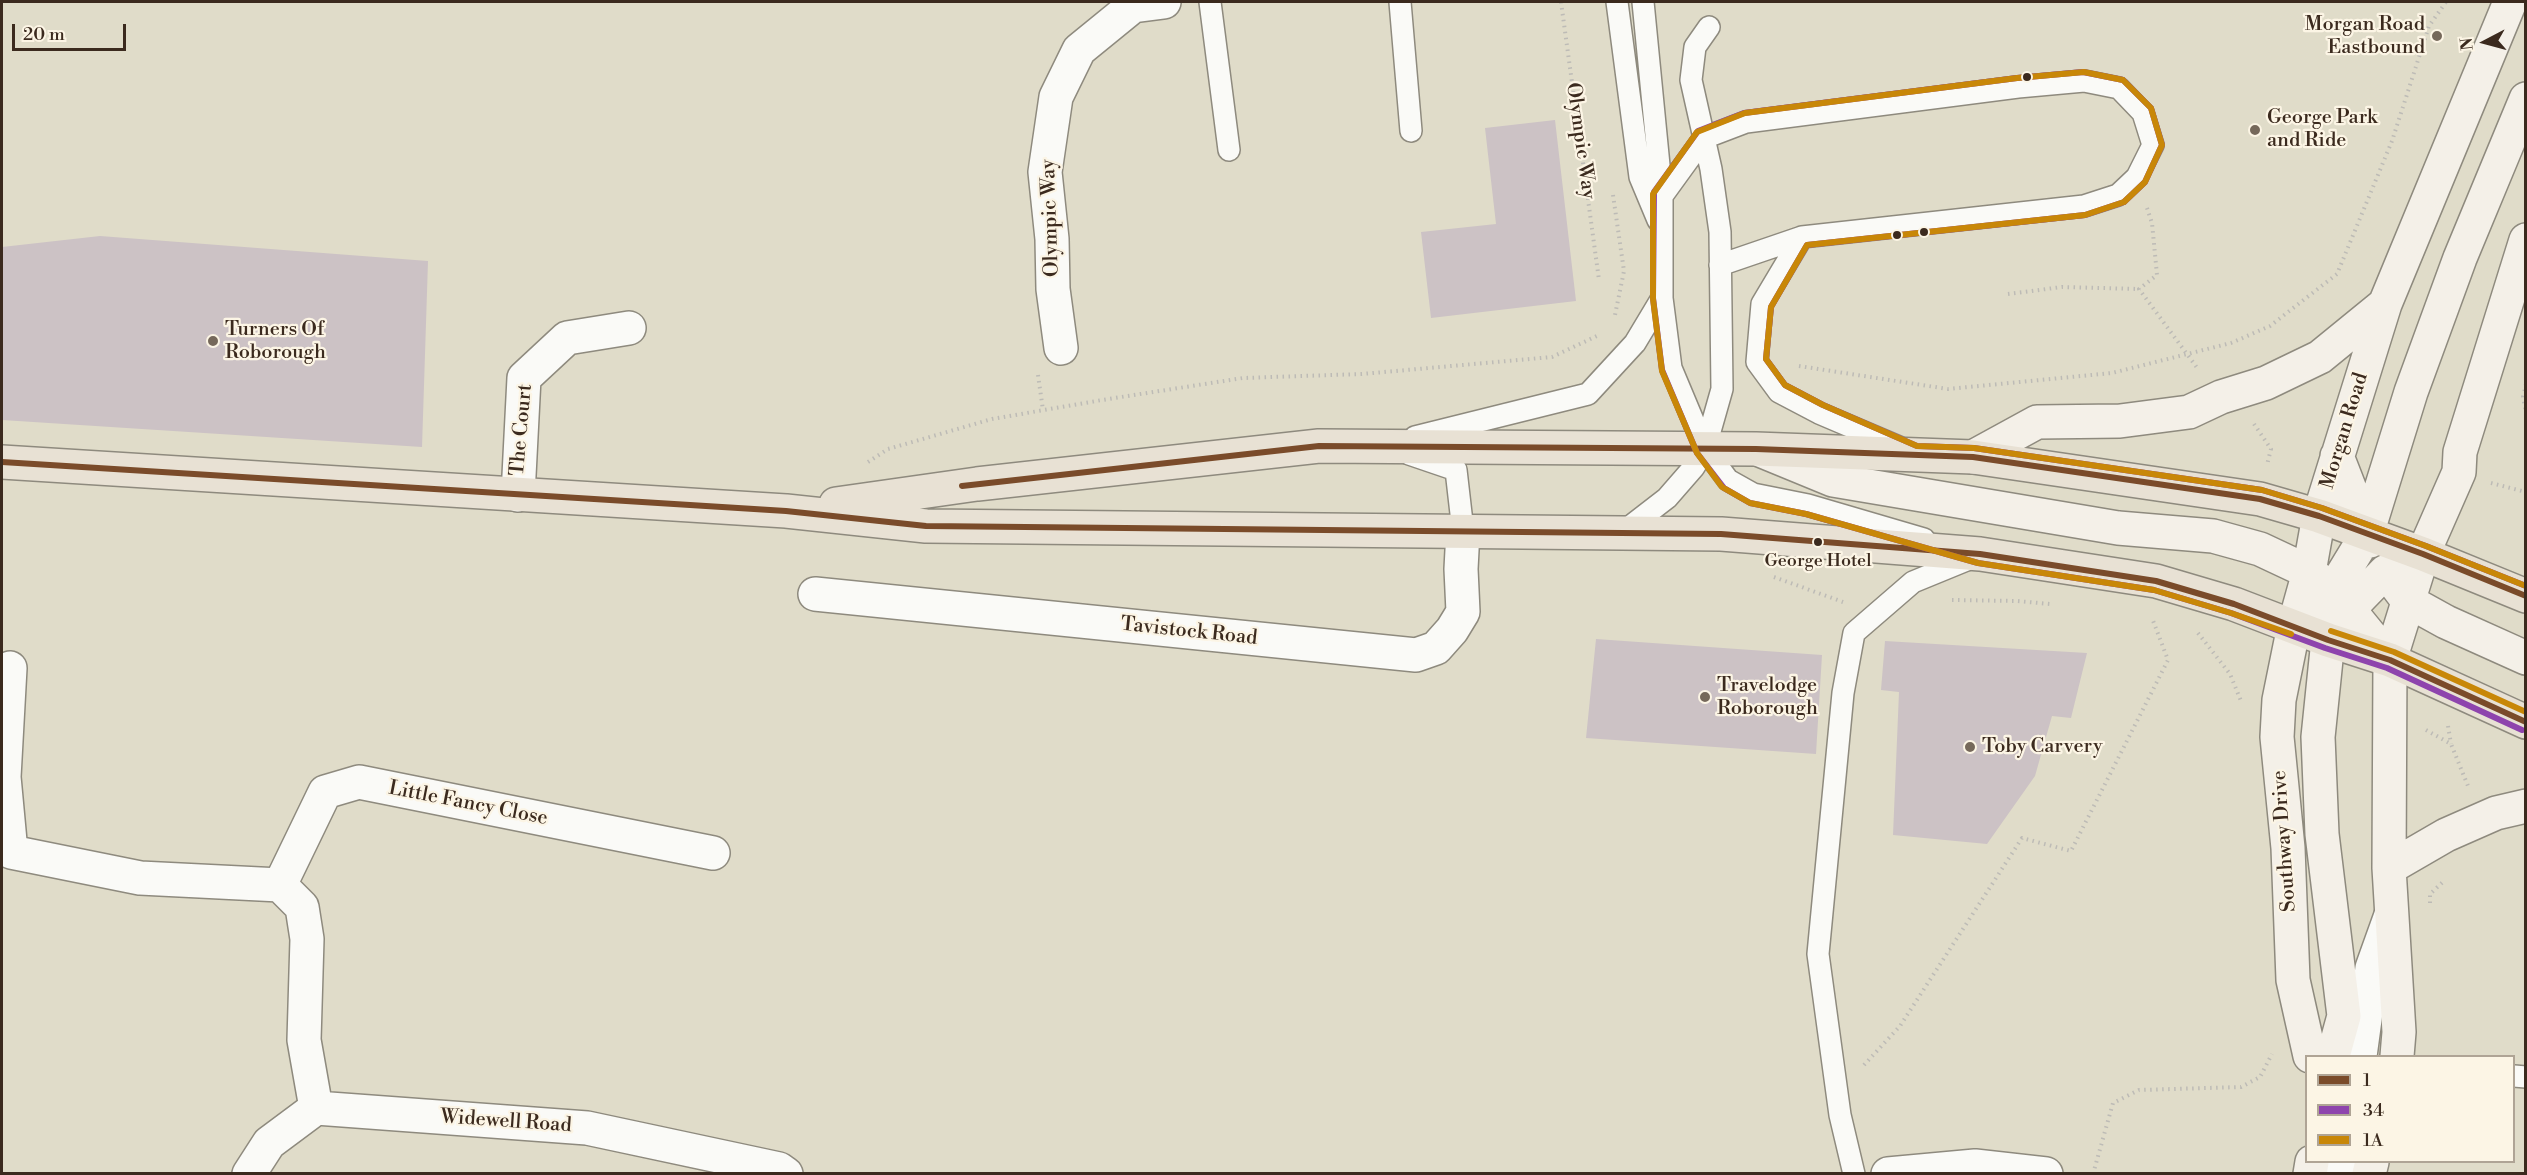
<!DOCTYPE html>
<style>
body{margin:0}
#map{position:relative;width:2527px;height:1175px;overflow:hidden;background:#e0dcc9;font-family:"Libre Bodoni",serif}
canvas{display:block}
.frame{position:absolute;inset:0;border:3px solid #3b2a1e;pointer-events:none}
.legend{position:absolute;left:2305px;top:1055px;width:210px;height:108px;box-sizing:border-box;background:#fcf5e5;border:2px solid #afa495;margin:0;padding:8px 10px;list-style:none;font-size:18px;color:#3b2a1e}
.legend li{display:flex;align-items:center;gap:12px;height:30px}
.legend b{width:30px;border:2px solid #afa495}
.north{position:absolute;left:2455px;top:12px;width:60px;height:60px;-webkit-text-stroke:4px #fcf5e5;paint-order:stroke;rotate:264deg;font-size:16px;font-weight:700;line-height:24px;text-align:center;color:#3b2a1e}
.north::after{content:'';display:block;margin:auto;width:21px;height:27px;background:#3b2a1e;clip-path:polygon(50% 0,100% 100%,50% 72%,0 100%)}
.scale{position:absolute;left:12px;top:24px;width:114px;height:27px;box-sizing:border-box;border:3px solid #3b2a1e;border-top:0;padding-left:8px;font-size:18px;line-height:21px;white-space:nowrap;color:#3b2a1e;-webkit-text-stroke:4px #fcf5e5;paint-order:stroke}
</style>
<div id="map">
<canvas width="2527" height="1175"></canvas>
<div class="frame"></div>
<ul class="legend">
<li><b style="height:8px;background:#7a4b2a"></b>1</li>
<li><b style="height:8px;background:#8e44ad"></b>34</li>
<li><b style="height:8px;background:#c88708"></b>1A</li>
</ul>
<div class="north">N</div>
<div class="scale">20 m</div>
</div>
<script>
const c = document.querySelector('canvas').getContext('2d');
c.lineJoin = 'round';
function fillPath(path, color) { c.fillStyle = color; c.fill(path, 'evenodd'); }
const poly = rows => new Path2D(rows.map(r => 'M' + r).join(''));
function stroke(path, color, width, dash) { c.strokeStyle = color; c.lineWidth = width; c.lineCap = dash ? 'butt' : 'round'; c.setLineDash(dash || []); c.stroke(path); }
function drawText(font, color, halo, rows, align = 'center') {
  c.font = font + ' "Libre Bodoni",serif'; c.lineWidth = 4.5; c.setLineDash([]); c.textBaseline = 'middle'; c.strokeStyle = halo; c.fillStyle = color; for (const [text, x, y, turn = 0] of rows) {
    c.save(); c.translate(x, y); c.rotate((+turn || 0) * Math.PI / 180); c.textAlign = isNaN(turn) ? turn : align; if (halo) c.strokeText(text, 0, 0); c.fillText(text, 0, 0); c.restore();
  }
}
fillPath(poly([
 [1555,120,1576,301,1431,318,1421,232,1496,224,1485,128],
 [100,236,428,261,422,447,2,420,2,247],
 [1596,639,1822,655,1816,754,1586,738],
 [1885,641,2087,653,2071,718,2052,716,2035,776,1987,844,1893,835,1899,692,1881,690]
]), '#ccc2c5');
const lane = poly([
 [1210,2,1229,150],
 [1400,2,1411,131],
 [1617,2,1640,177,1658,220],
 [1643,2,1662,196,1662,298,1671,368,1705,449,1728,480,1753,494,1808,505,1924,539],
 [1662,196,1704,138,1746,122,2018,87,2084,81,2119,88,2143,113,2153,145,2137,177,2118,195,2084,206,1802,237,1720,265],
 [1802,237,1762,304,1757,362,1779,392,1819,413,1899,447],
 [1415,437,1588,394,1635,343,1662,298],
 [1409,454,1456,470,1463,531],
 [1623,532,1667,498,1694,467,1705,449,1722,389,1720,232,1711,169,1691,80,1695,47,1709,27],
 [2514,1076,2526,1077],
 [1854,1174,1840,1115,1818,954,1843,693,1854,633,1913,582,1974,557]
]);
const street = poly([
 [1061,348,1053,289,1052,239,1045,172,1056,97,1079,50,1133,6,1164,2],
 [518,495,524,378,567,338,629,328],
 [815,594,1416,655,1436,648,1452,630,1463,612,1461,569,1463,531],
 [10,668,4,777,11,852,140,878,280,885,325,792,359,782,713,853],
 [280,885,302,907,307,939,304,1040,316,1108],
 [2360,1056,2372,968,2391,915],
 [249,1174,269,1143,316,1108,587,1128,779,1169,786,1174],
 [1888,1174,1975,1166,2046,1174],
 [2338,1174,2341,1162]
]);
const secondary = poly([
 [1760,450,1833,480,2118,528,2213,536,2260,549,2309,572,2333,590,2390,660],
 [2337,456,2370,541],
 [1973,457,2037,422,2120,421,2189,412,2221,397,2266,383,2320,357,2385,304],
 [2396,585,2408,601,2446,622,2526,658],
 [2319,606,2333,590,2367,534,2411,392,2460,258,2526,99],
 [2389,868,2446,835,2496,813,2526,806],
 [2310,1056,2293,980,2288,848,2277,737,2279,700,2294,626,2309,572,2319,516,2385,304,2510,2],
 [2333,1056,2344,1016,2322,834,2318,737,2328,640,2350,608,2385,572,2423,554],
 [2397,1056,2399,1032,2389,868,2390,660,2423,554,2459,472,2460,452,2526,240],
 [2310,1174,2312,1162],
 [2369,1174,2372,1162]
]);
const highway = poly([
 [2,462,786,511,926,526,1721,534,1980,554,2156,581,2234,604,2328,640,2390,660,2526,722],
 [836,504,977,484,1319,446,1756,449,1973,457,2260,499,2319,516,2423,554,2526,596]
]);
stroke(lane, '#8e8a7e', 24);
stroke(street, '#8e8a7e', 36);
stroke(secondary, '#8e8a7e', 36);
stroke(highway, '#8e8a7e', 36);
stroke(poly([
 [1561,2,1599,280],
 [1613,195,1624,271,1615,315],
 [2147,208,2152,223,2157,275,2139,289,2198,369],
 [2008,294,2062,287,2139,289],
 [1799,366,1948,389,2112,373,2231,343,2270,326,2337,274,2392,141,2429,26,2446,2],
 [1038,375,1043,410],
 [2526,384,2523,397,2526,412],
 [2254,424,2271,449,2267,465],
 [868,462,888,449,992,419,1102,400,1243,378,1362,374,1552,357,1599,335],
 [2491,483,2526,492],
 [1774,577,1843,602],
 [1952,600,2017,601,2050,604],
 [2198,633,2230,674,2241,701],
 [2448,726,2451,744],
 [2426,730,2451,744,2468,786],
 [2430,903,2430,894,2445,880],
 [1864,1065,1900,1026,2022,838,2071,851,2168,660,2152,618],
 [2093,1174,2113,1103,2139,1090,2241,1087,2260,1077,2272,1054]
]), '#bdbbb6', 4, [1.5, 4.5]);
stroke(lane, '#fafaf7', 21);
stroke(street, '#fafaf7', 33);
stroke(secondary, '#f4f0e8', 33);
stroke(highway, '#e8e1d4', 33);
stroke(poly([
 [2,462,786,511,926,526,1721,534,1980,554,2156,581,2234,604,2328,640,2390,660,2526,722],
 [962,486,1319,446,1756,449,1973,457,2260,499,2319,516,2423,554,2526,596]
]), '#7a4b2a', 6);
stroke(poly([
 [2522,730,2387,668,2325,648,2231,613,2154,590,1978,563,1806,514,1750,503,1724,488,1697,453,1662,370,1653,298,1654,192,1698,131,1744,113,2017,78,2083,72,2123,80,2151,108,2162,145,2145,182,2124,202,2085,215,1807,245,1771,307,1766,359,1785,385,1823,405,1917,446,1974,448,2262,490,2322,508,2426,546,2526,586]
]), '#8e44ad', 6);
stroke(poly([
 [2331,631,2394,652,2526,712],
 [2291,634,2231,613,2154,590,1978,563,1806,514,1750,503,1722,487,1697,453,1662,371,1653,299,1653,194,1697,132,1745,113,2017,78,2084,72,2123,80,2151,108,2162,145,2145,182,2124,202,2085,215,1807,245,1771,307,1766,359,1785,385,1823,405,1917,446,1974,448,2262,490,2322,508,2426,546,2526,586]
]), '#c88708', 6);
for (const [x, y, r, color] of [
 [2437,36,6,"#75685a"],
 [2027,77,5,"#3b2a1e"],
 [2255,130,6,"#75685a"],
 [1924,232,5,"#3b2a1e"],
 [1897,235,5,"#3b2a1e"],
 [213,341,6,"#75685a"],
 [1818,542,5,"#3b2a1e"],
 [1705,697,6,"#75685a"],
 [1970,747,6,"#75685a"]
]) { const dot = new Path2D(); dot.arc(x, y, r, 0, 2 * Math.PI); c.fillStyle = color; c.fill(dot); stroke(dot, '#fcf5e5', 2); }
drawText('18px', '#3b2a1e', '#fcf5e5', [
 ["George Hotel",1818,562]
]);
drawText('20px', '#3b2a1e', '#fcf5e5', [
 ["Morgan Road",2425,25,"right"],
 ["Eastbound",2425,48,"right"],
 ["George Park",2267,118],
 ["and Ride",2267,141],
 ["Turners Of",225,330],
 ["Roborough",225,353],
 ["Travelodge",1717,686],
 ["Roborough",1717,709],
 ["Toby Carvery",1982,747]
], 'left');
drawText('20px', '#3b2a1e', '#fcf5e5', [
 ["Olympic Way",1580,141,82],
 ["Olympic Way",1051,218,-92],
 ["The Court",522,430,-85],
 ["Morgan Road",2345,431,-73],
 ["Tavistock Road",1189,632,6],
 ["Little Fancy Close",468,804,11],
 ["Southway Drive",2285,841,-94],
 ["Widewell Road",506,1122,4]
]);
</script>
